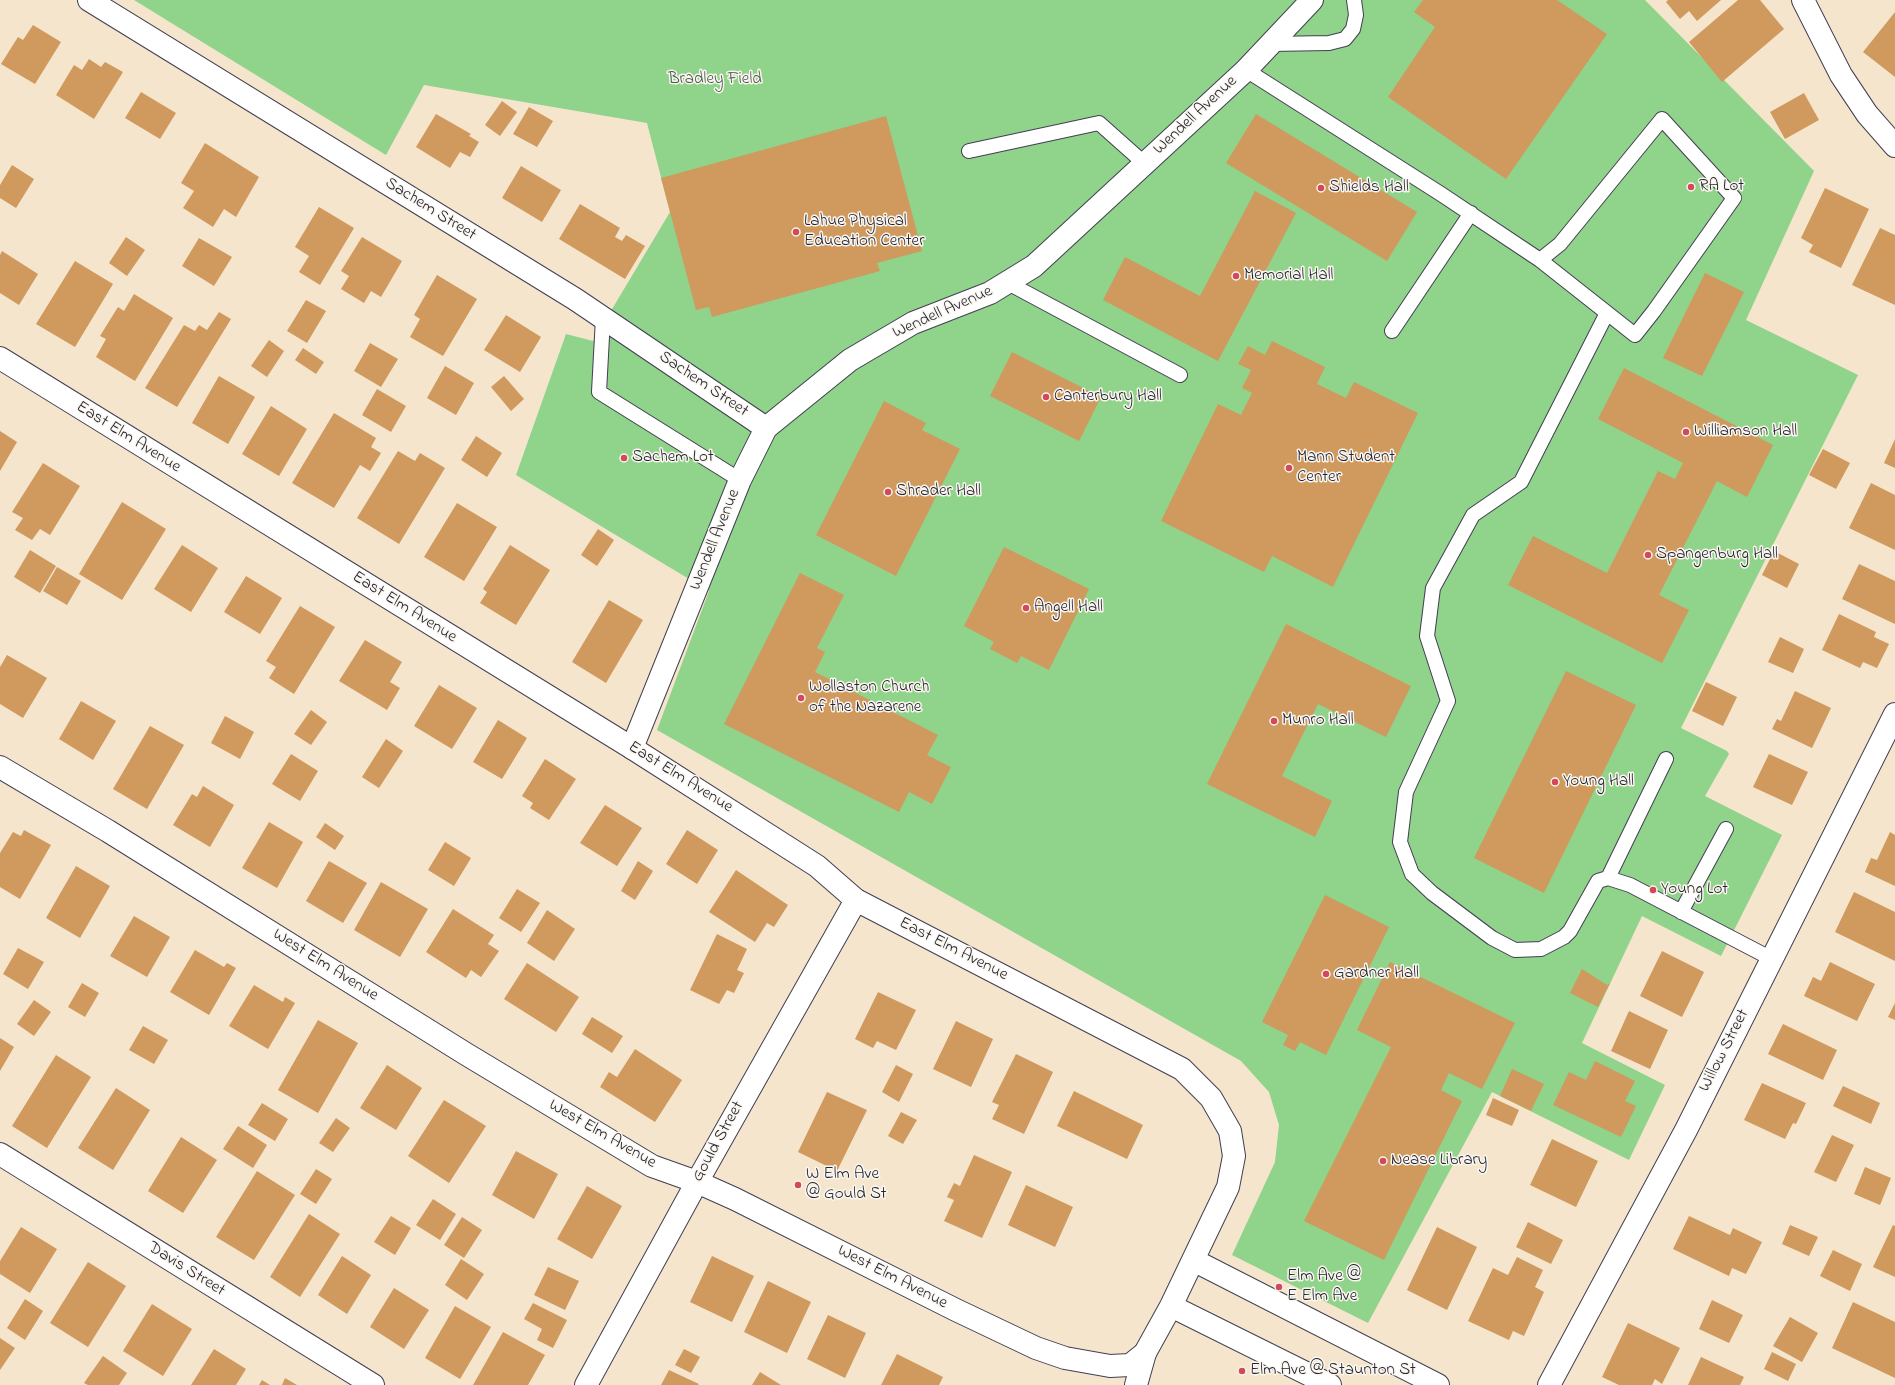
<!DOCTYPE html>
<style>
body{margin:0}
canvas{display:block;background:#f4e5cc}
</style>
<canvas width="1895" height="1385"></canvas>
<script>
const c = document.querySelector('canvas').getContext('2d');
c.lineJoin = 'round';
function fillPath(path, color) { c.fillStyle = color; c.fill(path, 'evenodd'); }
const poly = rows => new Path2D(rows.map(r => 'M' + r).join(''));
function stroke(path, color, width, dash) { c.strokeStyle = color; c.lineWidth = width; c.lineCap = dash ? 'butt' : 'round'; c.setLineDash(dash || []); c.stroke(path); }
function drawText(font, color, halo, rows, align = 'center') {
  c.font = font + ' "Indie Flower",sans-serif'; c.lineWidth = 3; c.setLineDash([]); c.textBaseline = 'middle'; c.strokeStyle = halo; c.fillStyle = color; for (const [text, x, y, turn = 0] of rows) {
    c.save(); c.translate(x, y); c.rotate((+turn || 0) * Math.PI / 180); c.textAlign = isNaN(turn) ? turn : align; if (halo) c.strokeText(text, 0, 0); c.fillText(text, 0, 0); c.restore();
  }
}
fillPath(poly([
 [134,0,1645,0,1814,171,1746,320,1858,375,1681,728,1727,751,1729,754,1705,796,1782,835,1721,956,1642,916,1582,1043,1665,1085,1629,1160,1492,1092,1368,1323,1232,1255,1275,1162,1279,1125,1269,1092,1241,1061,657,730,709,591,516,475,566,334,593,341,670,212,647,123,424,85,386,155]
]), '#90d38b');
fillPath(poly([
 [1423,0,1557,0,1607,34,1506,179,1388,97,1435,27,1414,12],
 [1668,0,1721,0,1697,21,1689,11,1680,19,1666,2],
 [1738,0,1760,0,1784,29,1722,82,1689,42],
 [1895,12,1895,77,1863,52],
 [33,25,61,42,35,84,1,64,18,37,23,40],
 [89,59,101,67,105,62,123,72,94,119,56,95,74,65,82,70],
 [141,92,176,113,160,139,125,118],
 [1804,93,1819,120,1785,139,1770,112],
 [502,101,517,112,500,136,485,125],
 [529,107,553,121,537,147,513,134],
 [436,114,471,134,469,136,479,142,470,157,460,152,450,168,416,147],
 [1256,114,1417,212,1387,261,1226,163],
 [886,116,922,251,877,263,880,271,712,317,709,307,696,310,661,178],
 [205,143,259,177,236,217,224,209,213,227,183,208,194,191,181,183],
 [12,165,34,179,16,208,0,198,0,185],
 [521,166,561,190,542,222,502,198],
 [1825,188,1869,209,1841,268,1809,252,1813,245,1801,238],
 [1255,191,1296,213,1218,361,1103,300,1125,257,1200,296],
 [580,204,620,228,615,237,622,241,626,235,645,246,625,279,559,239],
 [319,207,354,228,320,285,299,272,309,256,295,247],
 [1880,228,1895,235,1895,305,1852,285],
 [126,237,145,250,127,276,109,263],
 [362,237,402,261,381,297,371,291,364,303,341,289,349,276,341,271],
 [199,238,232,257,214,286,182,266],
 [2,251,38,274,19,305,0,293,0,255],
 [75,261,113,284,75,347,36,324],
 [1705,273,1744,292,1702,376,1663,358],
 [437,275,477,299,443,356,410,337,420,319,414,315],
 [134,294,173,318,135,381,96,357,106,339,100,336,118,307,124,311],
 [306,300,326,311,307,343,287,331],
 [219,312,231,319,177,407,145,388,184,325,195,331,199,325,207,330],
 [506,315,541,337,520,372,484,350],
 [269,340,284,351,267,377,251,366],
 [1272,341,1325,367,1317,384,1346,398,1354,382,1418,413,1333,587,1272,556,1264,572,1161,521,1218,404,1241,415,1252,393,1242,388,1251,370,1238,364,1248,346,1265,355],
 [370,343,398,359,381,387,354,371],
 [303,348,324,362,316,374,295,360],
 [1012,352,1101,397,1079,441,990,396],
 [445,366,474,383,456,415,427,398],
 [1624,368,1773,445,1747,497,1717,481,1659,595,1689,610,1662,663,1508,585,1533,536,1607,573,1658,471,1675,479,1683,463,1598,419],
 [219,376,255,397,228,444,192,423],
 [504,376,524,399,511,411,491,387],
 [377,389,406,406,391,432,362,415],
 [884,401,926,423,922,430,960,449,896,576,816,535],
 [271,406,307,429,279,476,242,454],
 [334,413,376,438,371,447,381,453,370,471,360,465,334,508,292,483],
 [0,431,17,442,0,471],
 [476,436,502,453,487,477,461,460],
 [1895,439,1895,468,1884,463],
 [1823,449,1850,463,1836,489,1809,475],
 [398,451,415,461,420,453,445,468,399,544,357,518],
 [43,463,80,486,50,535,40,529,32,540,15,530,23,518,12,512],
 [1871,483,1895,495,1895,550,1849,528],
 [122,502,166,529,122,600,79,574],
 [457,503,497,527,464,581,424,557],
 [598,529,614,540,597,566,581,555],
 [182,545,218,568,191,612,154,589],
 [510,545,550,570,516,625,480,603,487,592,483,589],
 [1004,547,1089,589,1049,670,1021,656,1017,663,990,649,994,642,964,626],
 [30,550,56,566,40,593,14,577],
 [1774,551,1799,564,1787,588,1762,575],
 [1859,564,1895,581,1895,624,1842,599],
 [57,567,81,581,67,605,43,591],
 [800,573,844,595,817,648,825,652,815,672,938,735,927,755,951,767,932,804,909,792,899,812,724,724],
 [246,576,282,598,260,634,224,612],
 [609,600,643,620,606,683,572,662],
 [300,606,335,627,294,694,269,678,276,667,266,661],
 [1839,614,1876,632,1874,637,1889,644,1877,668,1863,662,1860,668,1822,650],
 [1286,624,1411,686,1386,737,1318,704,1282,776,1332,801,1315,837,1207,784],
 [1780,637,1804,649,1793,673,1768,662],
 [365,640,402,662,390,682,400,688,387,710,339,681],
 [7,655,47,678,23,718,0,704,0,667],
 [1566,671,1636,705,1544,893,1474,858],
 [1706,682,1737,697,1723,726,1692,711],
 [439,685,477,708,452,749,414,726],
 [1795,691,1831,708,1812,748,1772,729,1777,719,1781,721],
 [81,701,116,721,93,760,59,739],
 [311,710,327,722,311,745,294,734],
 [225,716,254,732,240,759,211,743],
 [498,720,527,738,502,779,473,762],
 [150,726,184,745,147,809,113,789],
 [386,739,403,751,379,788,362,777],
 [291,754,318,771,300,801,272,784],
 [1769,754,1808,772,1792,805,1753,787],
 [545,759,576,779,549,820,530,808,533,803,522,796],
 [203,786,234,805,210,847,173,825,192,794,197,797],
 [605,805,642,828,617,866,580,843],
 [269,822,303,842,277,888,242,868],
 [325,823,344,836,335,850,316,837],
 [24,830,51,845,20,899,0,887,0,853,13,832,21,836],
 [687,830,718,850,697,884,666,864],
 [1890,832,1895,835,1895,886,1865,872,1871,858,1877,860],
 [445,842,471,858,454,886,428,870],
 [329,861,367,883,343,923,306,901],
 [638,861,653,871,635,900,621,891],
 [76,866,110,886,80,938,46,918],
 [736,870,788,905,774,927,767,923,755,942,709,912],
 [381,882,428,909,400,957,354,930],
 [517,889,540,903,521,932,499,918],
 [1854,892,1895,912,1895,961,1835,932],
 [1325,895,1389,927,1326,1055,1300,1042,1295,1051,1283,1045,1288,1035,1262,1022],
 [453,909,494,935,488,944,499,951,481,977,471,970,466,978,426,952],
 [547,910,575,929,554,961,527,943],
 [134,916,170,937,147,977,110,956],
 [717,934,747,949,737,970,744,973,734,993,727,990,719,1004,690,990],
 [18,948,44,962,28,989,3,974],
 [195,950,224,967,227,963,236,968,209,1015,170,992],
 [1662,951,1704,972,1682,1017,1640,996],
 [1390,962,1515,1023,1482,1089,1449,1073,1441,1090,1462,1101,1384,1260,1304,1221,1391,1047,1357,1030],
 [1830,962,1875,984,1857,1021,1804,996,1813,977,1821,981],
 [527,963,579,997,556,1032,504,999],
 [1582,969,1607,985,1610,983,1598,1007,1570,993],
 [82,983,99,993,85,1017,68,1007],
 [254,985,283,1002,285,997,295,1003,268,1049,229,1026],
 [878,992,916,1010,896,1050,877,1041,873,1048,855,1039],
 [34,1000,51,1012,34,1036,17,1024],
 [1895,1003,1895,1020,1888,1017],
 [1629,1011,1668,1030,1650,1069,1611,1051],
 [592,1017,623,1036,612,1053,582,1034],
 [318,1020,358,1043,318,1113,278,1090],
 [956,1021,993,1039,971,1087,933,1069],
 [1783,1024,1837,1050,1823,1080,1768,1054],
 [143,1026,168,1040,154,1064,129,1050],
 [0,1038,14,1047,0,1071],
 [635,1049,682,1080,655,1122,600,1087,609,1072,617,1077],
 [1016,1054,1053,1072,1024,1134,992,1119,999,1105,992,1102],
 [56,1055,91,1077,47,1148,12,1126],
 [1595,1061,1635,1081,1625,1101,1636,1106,1621,1137,1553,1105,1569,1072,1586,1080],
 [387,1065,422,1088,396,1130,360,1108],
 [896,1065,913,1074,899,1102,882,1092],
 [1512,1069,1544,1084,1531,1111,1500,1096],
 [1762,1083,1806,1103,1796,1124,1793,1123,1785,1139,1744,1120],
 [1843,1086,1880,1103,1871,1124,1833,1106],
 [116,1088,150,1110,113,1170,78,1148],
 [1074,1091,1143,1125,1127,1159,1057,1126],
 [827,1092,867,1110,837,1171,798,1152],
 [1493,1098,1519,1110,1512,1126,1486,1115],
 [444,1100,486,1126,449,1183,408,1156],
 [262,1103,288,1119,275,1141,248,1125],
 [901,1112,917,1120,903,1144,888,1136],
 [336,1118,350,1128,333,1152,319,1143],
 [238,1126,267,1145,253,1168,223,1149],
 [1832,1135,1854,1145,1836,1182,1814,1172],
 [181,1137,217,1160,183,1213,148,1191],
 [1552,1139,1598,1161,1576,1207,1530,1185],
 [516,1151,558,1174,534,1219,492,1195],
 [974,1155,1012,1172,982,1238,944,1221,954,1200,947,1197,954,1183,960,1186],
 [1865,1167,1891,1178,1880,1205,1854,1194],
 [316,1169,332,1179,316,1204,300,1194],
 [257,1171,295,1195,254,1260,216,1237],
 [1026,1185,1073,1207,1055,1247,1008,1225],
 [587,1186,622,1206,592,1259,557,1239],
 [433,1199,456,1214,440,1240,416,1225],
 [309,1214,340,1234,300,1297,270,1277],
 [391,1216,411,1228,395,1255,374,1242],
 [1689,1216,1730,1235,1733,1228,1762,1242,1746,1274,1732,1268,1729,1276,1673,1249],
 [462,1217,482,1230,464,1258,444,1245],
 [1528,1222,1563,1240,1551,1264,1516,1247],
 [1790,1225,1818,1237,1809,1256,1782,1244],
 [1893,1225,1895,1226,1895,1277,1873,1267],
 [21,1227,57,1249,30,1293,0,1274,0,1261],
 [1437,1227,1477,1247,1447,1310,1407,1290],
 [1833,1250,1862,1264,1850,1291,1820,1276],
 [342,1256,371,1275,347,1314,318,1295],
 [712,1256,754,1276,732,1322,690,1302],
 [1517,1257,1543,1270,1535,1287,1544,1292,1524,1336,1513,1331,1509,1340,1468,1321,1493,1268,1508,1275],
 [461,1259,484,1274,467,1300,445,1285],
 [88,1262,126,1286,88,1347,50,1323],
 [548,1267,579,1281,565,1310,534,1295],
 [768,1281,811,1302,787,1353,744,1332],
 [394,1288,429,1310,404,1349,370,1327],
 [25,1299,43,1311,25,1340,7,1328],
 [1712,1300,1743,1315,1729,1343,1699,1329],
 [1853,1302,1895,1322,1895,1378,1832,1348],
 [533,1303,567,1320,553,1348,537,1340,542,1329,524,1319],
 [152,1304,192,1329,163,1376,123,1351],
 [455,1306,491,1327,460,1379,425,1358],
 [828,1315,866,1333,845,1378,807,1359],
 [1790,1317,1818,1333,1802,1362,1773,1346],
 [1628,1323,1680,1348,1662,1384,1655,1379,1652,1385,1619,1385,1602,1377],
 [503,1332,545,1355,528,1385,473,1385],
 [0,1338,15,1348,0,1370],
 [214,1349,246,1369,236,1385,191,1385],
 [684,1349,700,1357,691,1373,675,1365],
 [1772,1352,1796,1364,1788,1381,1764,1369],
 [897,1354,943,1377,939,1385,881,1385],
 [103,1356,127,1373,119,1385,88,1385,84,1383],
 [1701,1357,1744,1377,1740,1385,1688,1385],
 [669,1370,699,1384,698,1385,661,1385],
 [760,1372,781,1385,752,1385],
 [285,1378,297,1385,282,1385],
 [262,1380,270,1385,259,1385]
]), '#d0995d');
const lane = poly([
 [1270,44,1329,43,1345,39,1353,29,1356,15,1354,0],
 [1246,70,1441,194,1540,260,1635,335,1654,311,1734,198,1662,119,1560,244,1540,260],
 [969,151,1099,123,1145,164],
 [1008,283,1180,375],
 [1607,313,1521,482,1473,515,1433,588,1427,636,1448,701,1406,792,1400,842,1412,874,1432,893,1492,938,1515,950,1541,949,1564,937,1570,931,1598,881,1608,878,1630,885,1772,959],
 [603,318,599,392,740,480],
 [1392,331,1471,213],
 [1608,878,1666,759],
 [1681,912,1726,829]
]);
const street = poly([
 [89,0,575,299,766,428],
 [1803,0,1841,75,1867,114,1895,146],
 [632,748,740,480,766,428,850,360,913,323,990,293,1034,266,1246,70,1312,0],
 [0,1154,373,1385],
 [586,1385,697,1182,856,900],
 [1136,1385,1145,1353],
 [1549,1385,1686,1130,1895,714]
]);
const secondary = poly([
 [0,358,632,748,817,866,856,900,1182,1069,1211,1098,1230,1131,1234,1156,1228,1187,1171,1306,1145,1353,1130,1365,1110,1366,1065,1358,1036,1348,956,1310,735,1199,697,1182,652,1166,466,1054,108,831,0,767],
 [1193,1260,1438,1385],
 [1171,1306,1330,1385]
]);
stroke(lane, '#423f51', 16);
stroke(street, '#423f51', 24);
stroke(secondary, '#423f51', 24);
stroke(lane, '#fff', 14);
stroke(street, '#fff', 22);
stroke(secondary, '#fff', 22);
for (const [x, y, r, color] of [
 [1691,187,4,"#d1495b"],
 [1321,188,4,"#d1495b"],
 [796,232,4,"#d1495b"],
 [1236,276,4,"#d1495b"],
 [1046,397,4,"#d1495b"],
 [1686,432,4,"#d1495b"],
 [624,458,4,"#d1495b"],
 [1289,468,4,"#d1495b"],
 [888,492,4,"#d1495b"],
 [1648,555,4,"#d1495b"],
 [1026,608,4,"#d1495b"],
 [801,698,4,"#d1495b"],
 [1274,721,4,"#d1495b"],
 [1555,782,4,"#d1495b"],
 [1653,890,4,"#d1495b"],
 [1326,974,4,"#d1495b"],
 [1383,1161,4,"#d1495b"],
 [798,1185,4,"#d1495b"],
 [1279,1287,4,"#d1495b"],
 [1242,1371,4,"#d1495b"]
]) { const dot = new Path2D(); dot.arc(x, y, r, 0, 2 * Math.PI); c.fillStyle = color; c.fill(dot); stroke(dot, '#fbf7ec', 1.5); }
drawText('17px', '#435753', '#fbf7ec', [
 ["Bradley Field",715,80]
]);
drawText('17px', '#22223b', '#fbf7ec', [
 ["Wendell Avenue",1196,116,-43],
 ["Sachem Street",430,210,32],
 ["Wendell Avenue",943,313,-24],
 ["Sachem Street",703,385,34],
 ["East Elm Avenue",128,438,32],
 ["Wendell Avenue",716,540,-68],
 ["East Elm Avenue",404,608,32],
 ["East Elm Avenue",680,778,32],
 ["East Elm Avenue",953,950,27],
 ["West Elm Avenue",325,966,32],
 ["Willow Street",1725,1051,-63],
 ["West Elm Avenue",602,1135,30],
 ["Gould Street",719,1142,-61],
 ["Davis Street",186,1270,32],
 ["West Elm Avenue",892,1278,27]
]);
drawText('17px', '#22223b', '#fbf7ec', [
 ["RA Lot",1699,187],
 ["Shields Hall",1329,188],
 ["Lahue Physical",804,222],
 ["Education Center",804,242],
 ["Memorial Hall",1244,276],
 ["Canterbury Hall",1054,397],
 ["Williamson Hall",1694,432],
 ["Sachem Lot",632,458],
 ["Mann Student",1297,458],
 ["Center",1297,478],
 ["Shrader Hall",896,492],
 ["Spangenburg Hall",1656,555],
 ["Angell Hall",1034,608],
 ["Wollaston Church",809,688],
 ["of the Nazarene",809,708],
 ["Munro Hall",1282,721],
 ["Young Hall",1563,782],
 ["Young Lot",1661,890],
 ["Gardner Hall",1334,974],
 ["Nease Library",1391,1161],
 ["W Elm Ave",806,1175],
 ["@ Gould St",806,1195],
 ["Elm Ave @",1287,1277],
 ["E Elm Ave",1287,1297],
 ["Elm Ave @ Staunton St",1250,1371]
], 'left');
</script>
